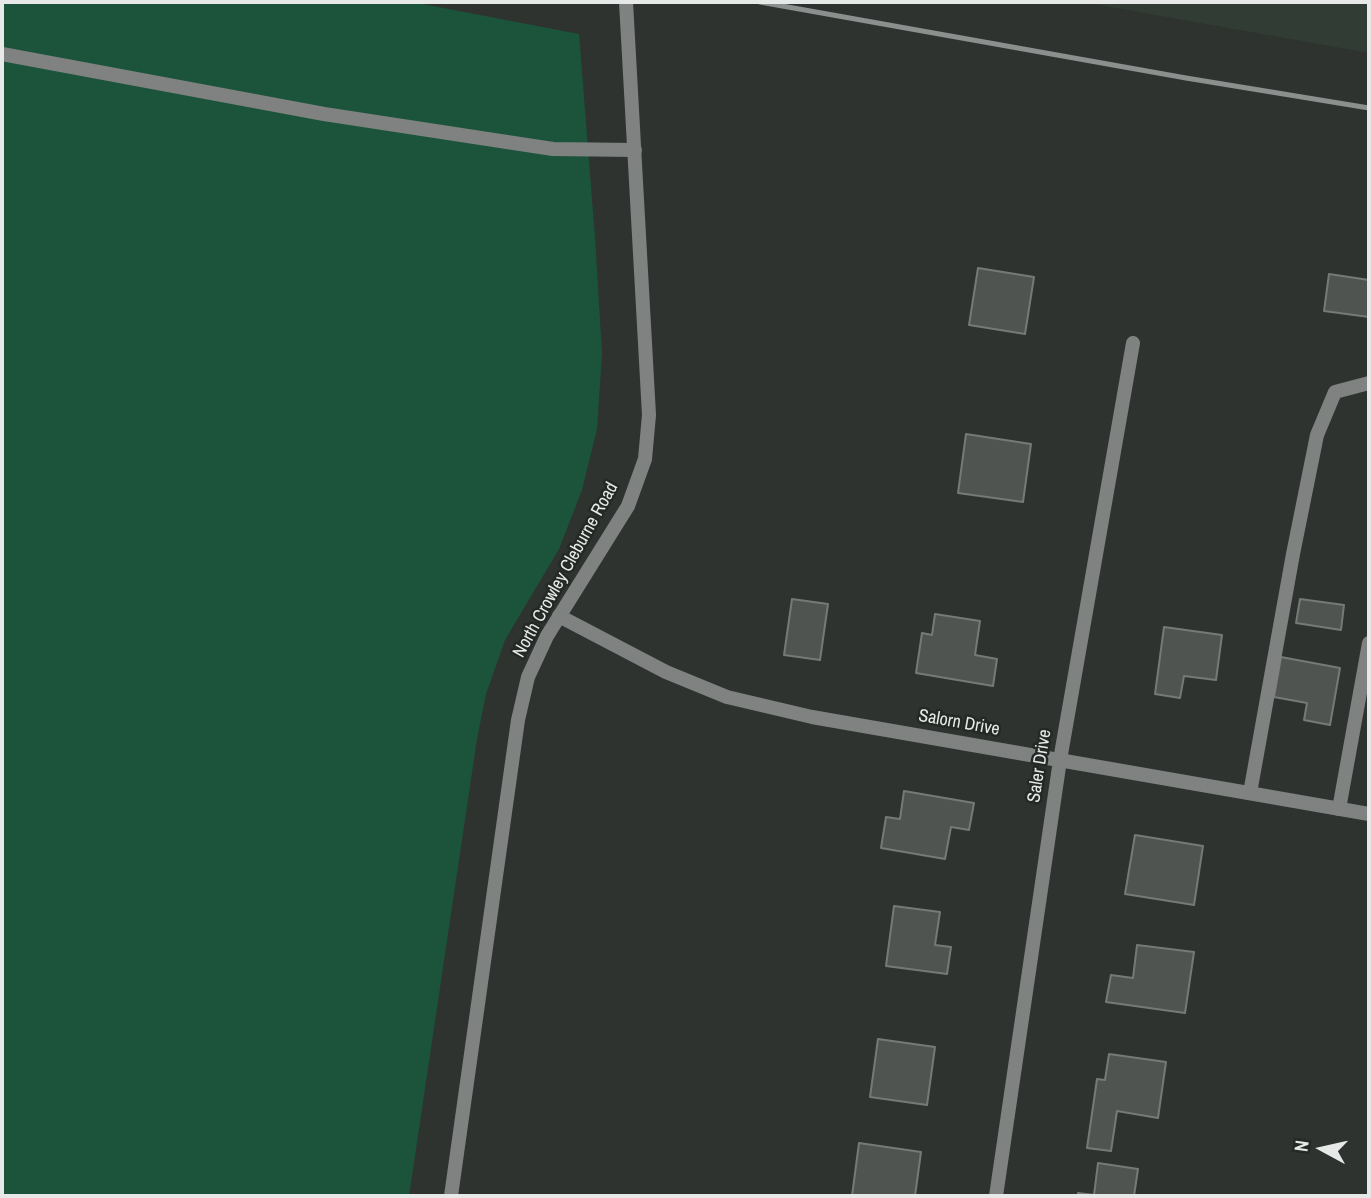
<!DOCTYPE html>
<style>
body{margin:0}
#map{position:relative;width:1371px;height:1198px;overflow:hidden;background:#2e3330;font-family:"Archivo Narrow",sans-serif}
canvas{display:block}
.frame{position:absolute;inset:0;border:4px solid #e6e9e7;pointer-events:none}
.north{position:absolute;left:1287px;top:1114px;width:70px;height:70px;-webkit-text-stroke:5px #242926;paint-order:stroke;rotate:278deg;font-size:19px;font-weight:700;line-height:28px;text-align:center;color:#e6e9e7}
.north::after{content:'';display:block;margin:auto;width:24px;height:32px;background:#e6e9e7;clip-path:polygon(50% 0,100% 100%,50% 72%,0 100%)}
</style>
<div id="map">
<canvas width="1371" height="1198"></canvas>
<div class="frame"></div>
<div class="north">N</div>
</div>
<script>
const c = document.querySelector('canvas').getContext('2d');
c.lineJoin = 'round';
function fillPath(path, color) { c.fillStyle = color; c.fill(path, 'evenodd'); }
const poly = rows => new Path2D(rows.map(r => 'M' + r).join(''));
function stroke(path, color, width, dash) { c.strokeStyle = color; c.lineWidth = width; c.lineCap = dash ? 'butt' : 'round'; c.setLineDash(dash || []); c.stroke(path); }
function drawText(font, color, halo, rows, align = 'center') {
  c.font = font + ' "Archivo Narrow",sans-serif'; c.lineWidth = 5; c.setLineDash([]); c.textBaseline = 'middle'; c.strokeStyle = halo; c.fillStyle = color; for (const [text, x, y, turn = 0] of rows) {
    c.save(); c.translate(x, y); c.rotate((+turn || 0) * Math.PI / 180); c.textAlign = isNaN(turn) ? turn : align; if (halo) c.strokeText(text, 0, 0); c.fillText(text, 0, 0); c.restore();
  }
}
fillPath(poly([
 [1083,2,1369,2,1369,53]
]), '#313c35');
fillPath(poly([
 [2,2,412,2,579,34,595,238,602,353,597,429,582,490,559,549,505,640,486,694,477,739,409,1196,2,1196]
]), '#1c543b');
const building = poly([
 [978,268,1034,277,1025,334,969,325,978,268],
 [1329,274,1369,280,1369,317,1324,311,1329,274],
 [966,434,1031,444,1023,502,958,493,966,434],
 [792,599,828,604,820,660,784,655,792,599],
 [1300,599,1344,605,1341,630,1296,623,1300,599],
 [935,614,980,621,975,655,997,659,993,686,916,673,922,633,932,635,935,614],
 [1164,627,1222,635,1216,680,1184,676,1180,698,1155,694,1164,627],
 [1281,657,1340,668,1330,725,1304,720,1307,703,1274,697,1281,657],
 [904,791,974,803,969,830,951,827,945,859,881,848,886,817,900,819,904,791],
 [1135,835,1203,846,1194,905,1125,894,1135,835],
 [894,906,940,912,935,945,951,947,947,974,886,966,894,906],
 [1137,945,1194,952,1185,1013,1106,1002,1111,975,1133,978,1137,945],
 [878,1039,935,1047,927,1105,870,1097,878,1039],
 [1109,1054,1166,1062,1158,1118,1117,1111,1111,1151,1087,1148,1097,1079,1105,1080,1109,1054],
 [859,1143,921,1152,915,1196,852,1196,859,1143],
 [1098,1163,1138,1169,1134,1196,1078,1196,1078,1193,1094,1195,1098,1163]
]);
fillPath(building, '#4f5451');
stroke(building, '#757a77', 2);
stroke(poly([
 [2,54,324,114,507,142,553,149,635,150],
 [1250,793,1293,554,1317,435,1335,392,1369,383],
 [1339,809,1369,643]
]), '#7f8280', 14);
stroke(poly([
 [559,616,666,672,727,697,812,717,1369,814],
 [996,1196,1060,760,1133,343]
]), '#7f8280', 14);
stroke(poly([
 [451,1196,518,720,528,677,547,636,628,506,645,459,649,415,626,2]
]), '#7f8280', 14);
stroke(poly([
 [760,2,1186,78,1369,108]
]), '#8b8f8d', 5);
drawText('18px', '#e6e9e7', '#242926', [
 ["North Crowley Cleburne Road",566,570,-61],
 ["Salorn Drive",959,723,10],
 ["Saler Drive",1040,766,-81]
]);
</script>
